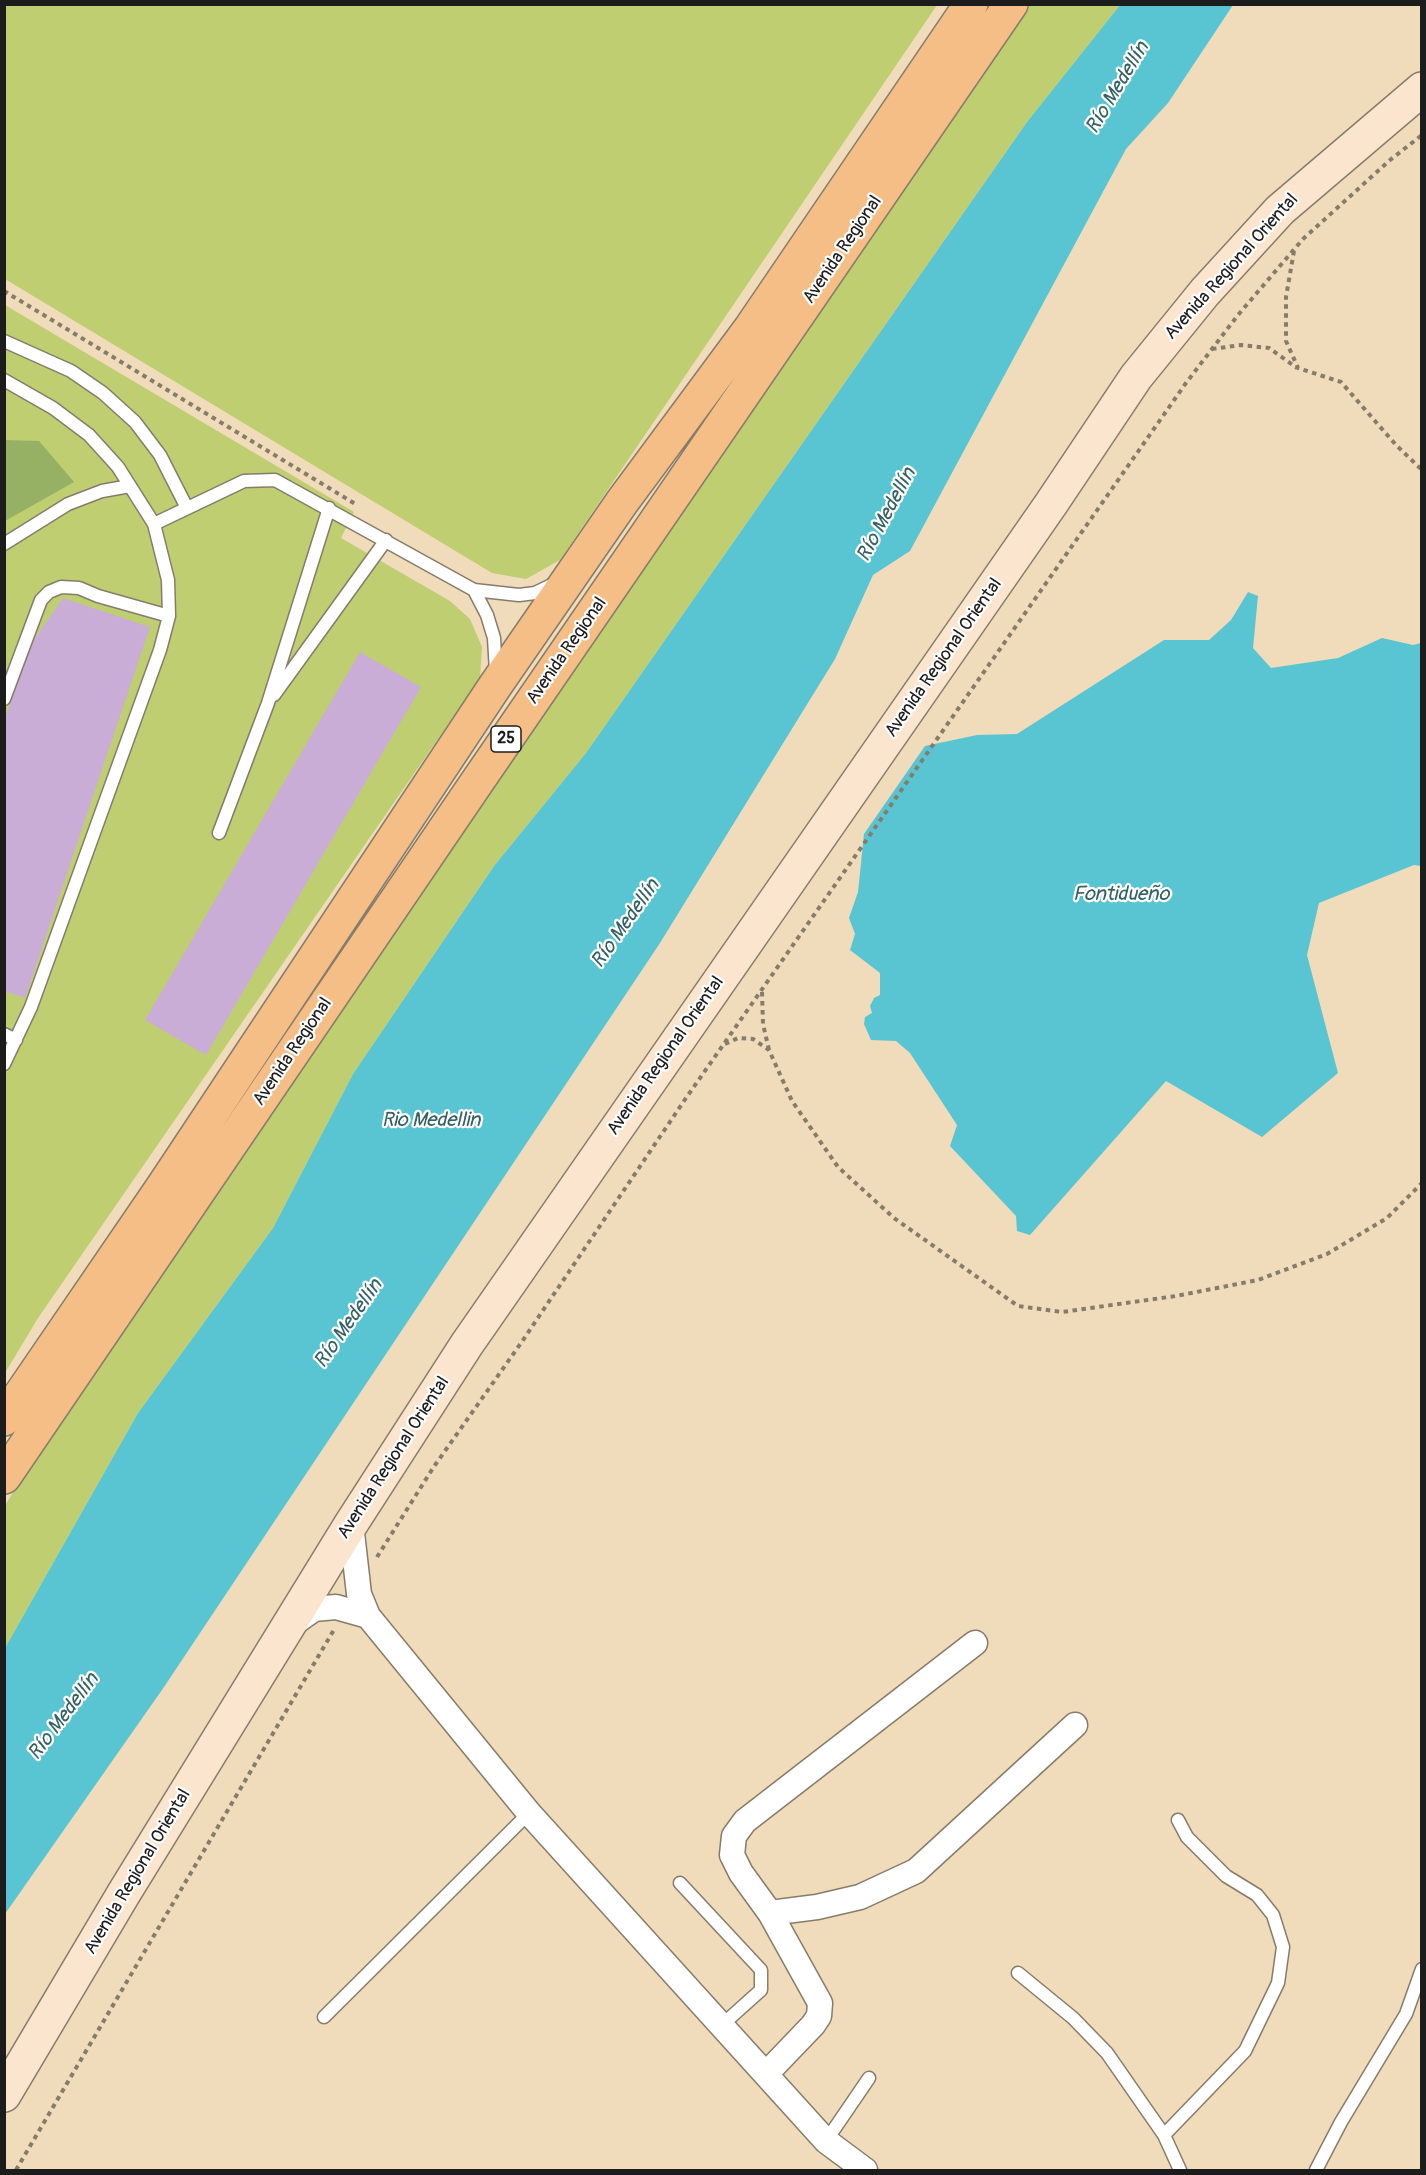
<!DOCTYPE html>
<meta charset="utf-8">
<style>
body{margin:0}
#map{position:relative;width:1426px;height:2175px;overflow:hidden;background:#f0dbba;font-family:Pangolin,sans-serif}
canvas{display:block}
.frame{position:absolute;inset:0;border:6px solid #1c1c1c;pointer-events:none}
</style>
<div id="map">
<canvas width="1426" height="2175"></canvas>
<div class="frame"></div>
</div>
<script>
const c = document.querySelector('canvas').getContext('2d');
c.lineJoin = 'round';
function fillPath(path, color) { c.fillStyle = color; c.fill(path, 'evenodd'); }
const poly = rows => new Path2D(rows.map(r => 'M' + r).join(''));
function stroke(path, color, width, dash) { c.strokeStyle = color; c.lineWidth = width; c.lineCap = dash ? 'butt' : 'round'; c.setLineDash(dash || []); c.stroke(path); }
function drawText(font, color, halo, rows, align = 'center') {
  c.font = font + ' Pangolin,sans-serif'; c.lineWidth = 4.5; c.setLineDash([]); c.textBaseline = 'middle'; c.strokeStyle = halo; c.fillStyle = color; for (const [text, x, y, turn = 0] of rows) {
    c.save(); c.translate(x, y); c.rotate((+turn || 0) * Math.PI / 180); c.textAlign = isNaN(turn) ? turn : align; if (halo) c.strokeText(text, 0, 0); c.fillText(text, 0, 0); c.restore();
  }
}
fillPath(poly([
 [4,5,5,4,937,5,560,560,526,579,492,573,5,279],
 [1027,5,1120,5,1027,122,586,753,494,866,353,1074,273,1228,138,1413,5,1648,4,1507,80,1385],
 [5,305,354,512,341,538,450,601,470,619,482,647,480,678,38,1318,5,1373]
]), '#bece71');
fillPath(poly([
 [5,440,39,441,74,482,5,521]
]), '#96b163');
fillPath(poly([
 [1120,5,1233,5,1168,103,1126,149,910,551,873,575,835,659,660,943,164,1687,5,1914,5,1648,138,1413,273,1228,353,1074,494,866,586,753,1027,122],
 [1248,592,1258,596,1253,648,1271,668,1338,658,1382,638,1413,645,1421,643,1421,866,1414,865,1319,903,1307,955,1338,1073,1262,1137,1166,1081,1030,1235,1017,1231,1016,1216,950,1146,957,1125,910,1053,896,1041,871,1040,864,1024,865,1017,872,1013,870,1006,874,998,880,995,880,973,850,950,855,934,849,918,858,892,864,834,925,746,977,735,1017,734,1164,640,1209,640,1231,620]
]), '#59c5d3');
fillPath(poly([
 [63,598,150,627,25,998,4,991,4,721,31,644],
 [360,652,421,687,206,1055,145,1020]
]), '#caadd7');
const service = poly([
 [4,341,71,371,103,393,135,422,160,455,187,508],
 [4,380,53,408,89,435,118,467,154,524,168,580,169,616,160,650,31,1007,4,1064],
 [154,524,244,481,275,480,474,590,519,595,535,593,556,583],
 [4,544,68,504,102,491,130,486],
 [474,590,487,615,494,638,496,672],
 [274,695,386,540],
 [4,699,41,600,49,592,61,587,79,588,98,596,169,616],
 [219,833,268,703,329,508],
 [4,1034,16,1040],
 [1178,1820,1187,1837,1226,1876,1257,1895,1273,1915,1283,1947,1278,1983,1245,2051,1164,2135,1180,2170],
 [680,1883,761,1970,761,1990,722,2025],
 [1018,1973,1073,2018,1107,2053,1164,2135],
 [324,2017,529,1813],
 [826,2141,869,2078],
 [1316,2170,1341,2122,1406,2014,1422,1969]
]);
const minor = poly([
 [351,1524,359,1594,368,1616,529,1813,826,2141,865,2170],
 [290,1626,314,1609,336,1607,368,1616],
 [770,1913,817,1907,860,1897,916,1871,1075,1725],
 [766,2074,813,2025,819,2016,820,2003,770,1913,741,1873,732,1855,734,1836,745,1821,975,1643]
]);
const secondary = poly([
 [4,2095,124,1893,351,1524,467,1344,1051,504,1136,377,1205,292,1280,210,1422,89]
]);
const trunk = poly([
 [4,1419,164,1185,495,686,622,502,750,329,971,4],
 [4,1477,477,782,1011,4]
]);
stroke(service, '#867c6b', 15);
stroke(minor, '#867c6b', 27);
stroke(secondary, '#867c6b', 36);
stroke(trunk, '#867c6b', 36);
stroke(poly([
 [1294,251,1286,297,1286,341,1298,368,1341,382,1396,445,1422,470],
 [4,291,357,505],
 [1212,349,1241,345,1269,348,1297,368],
 [762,992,763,1024,769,1050],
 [725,1044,738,1038,753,1039,769,1050,792,1101,838,1167,894,1218,1018,1306,1062,1312,1176,1296,1258,1280,1327,1254,1387,1218,1422,1183],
 [377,1557,433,1468,521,1343,686,1098,1186,383,1238,315,1303,239,1390,160,1422,135],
 [16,2170,335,1628]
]), '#867c6b', 4, [4.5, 4.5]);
stroke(service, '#fff', 12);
stroke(minor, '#fff', 24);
stroke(secondary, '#fbe5cf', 33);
stroke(trunk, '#f6be87', 33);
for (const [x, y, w] of [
 [506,739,30]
]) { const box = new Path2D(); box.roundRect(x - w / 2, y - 13, w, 26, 4.5); c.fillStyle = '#fff'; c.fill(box); stroke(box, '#1c1c1c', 1.5); }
drawText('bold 16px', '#1c1c1c', null, [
 ["25",506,739]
]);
drawText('18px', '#1c1c1c', '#fff', [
 ["Avenida Regional",843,250,-56],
 ["Avenida Regional Oriental",1232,267,-48],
 ["Avenida Regional",567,651,-55],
 ["Avenida Regional Oriental",944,658,-55],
 ["Avenida Regional",293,1052,-56],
 ["Avenida Regional Oriental",666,1056,-55],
 ["Avenida Regional Oriental",394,1458,-57],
 ["Avenida Regional Oriental",138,1872,-59]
]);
drawText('italic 20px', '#346065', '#fff', [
 ["Río Medellín",1118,88,-59],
 ["Río Medellín",887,515,-62],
 ["Fontidueño",1121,895],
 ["Río Medellín",626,924,-55],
 ["Rio Medellin",431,1121],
 ["Río Medellín",349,1324,-55],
 ["Río Medellín",64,1717,-53]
]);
</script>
